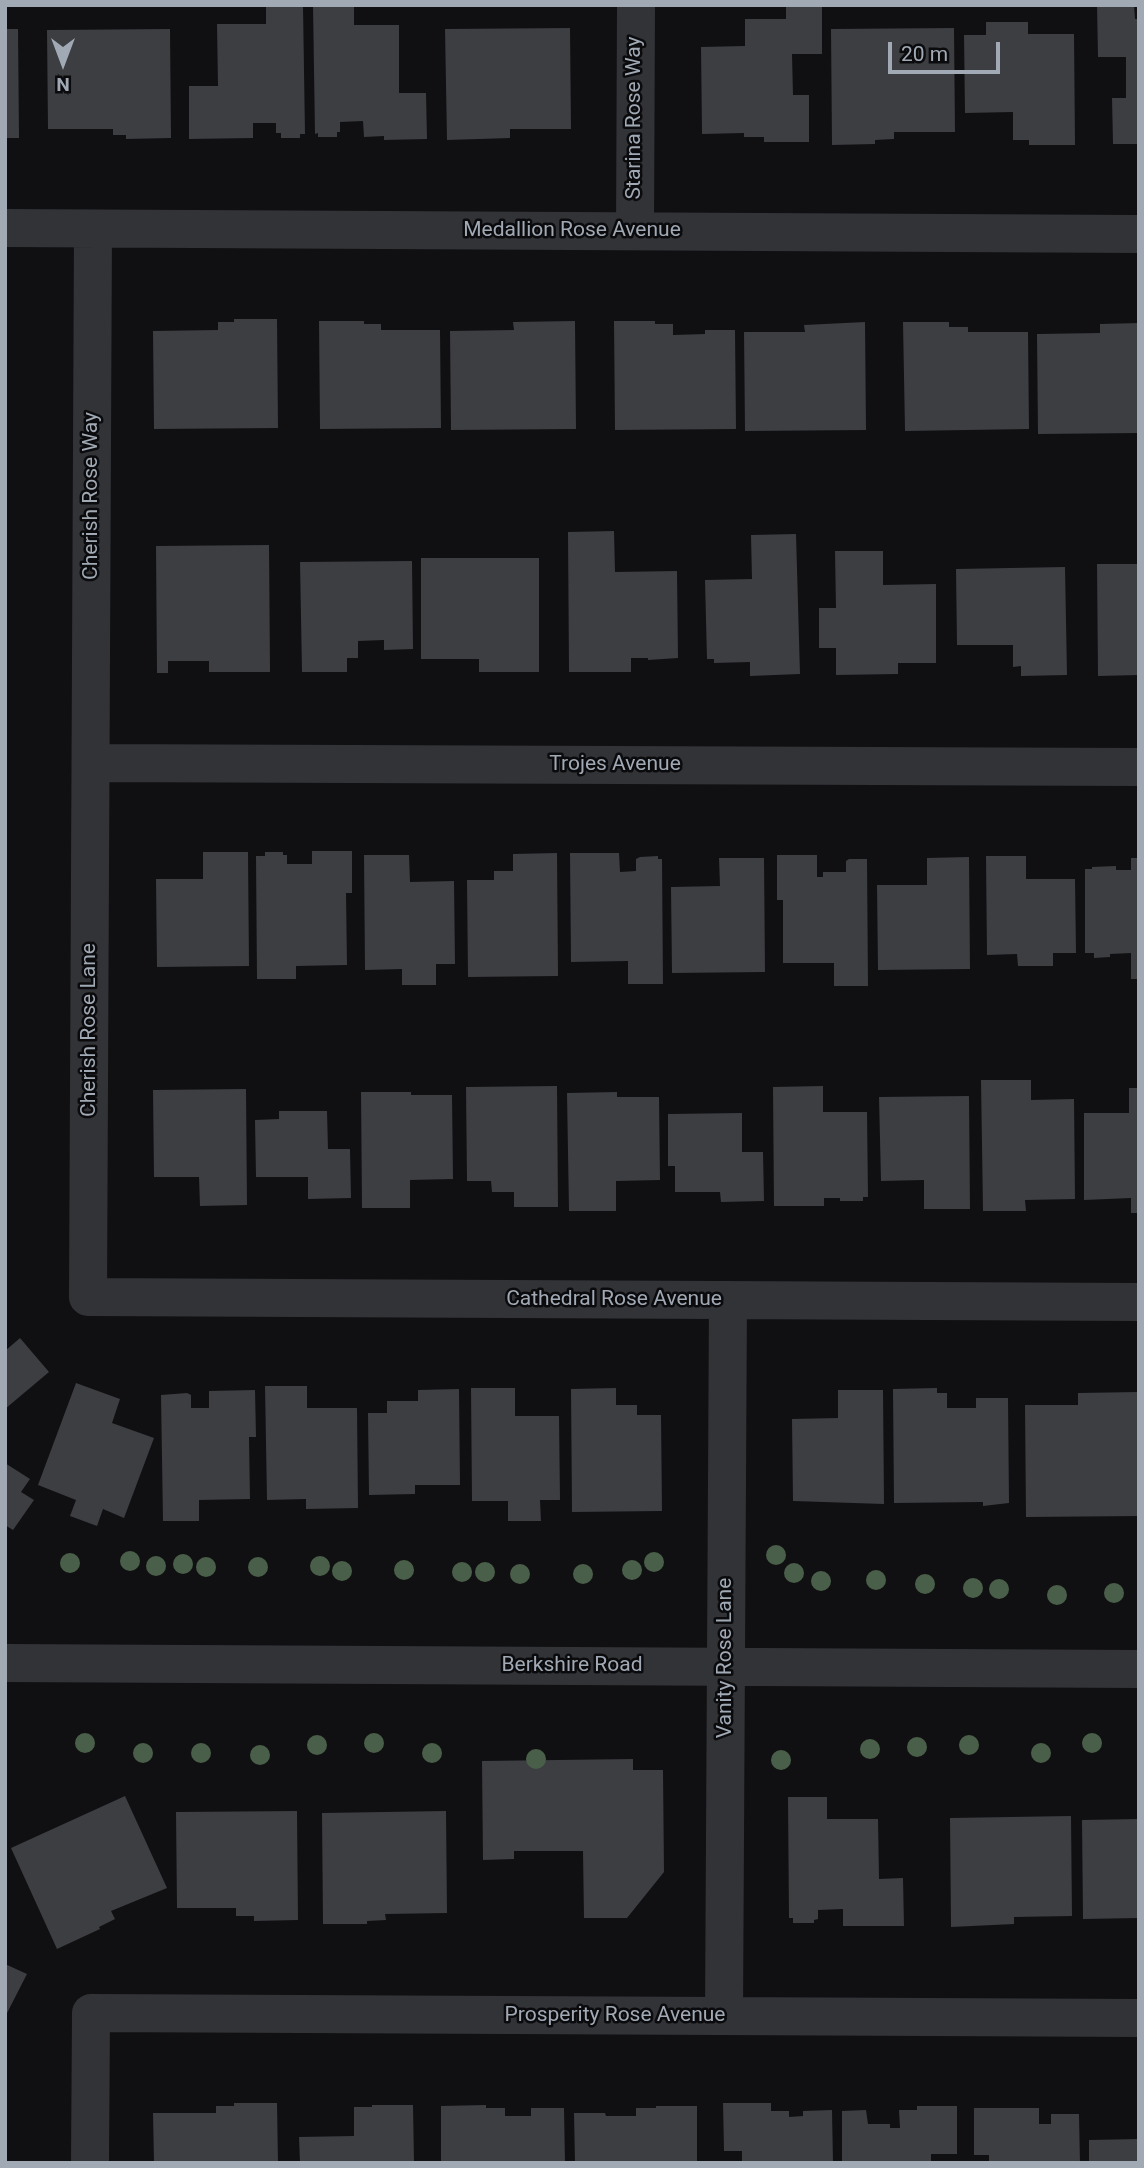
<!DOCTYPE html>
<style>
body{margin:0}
#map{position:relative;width:1144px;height:2168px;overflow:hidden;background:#101012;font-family:Roboto,sans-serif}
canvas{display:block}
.frame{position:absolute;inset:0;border:7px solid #a0a9b4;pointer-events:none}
.north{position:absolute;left:28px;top:28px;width:70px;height:70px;-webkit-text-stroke:5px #0b0b0d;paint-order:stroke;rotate:180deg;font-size:19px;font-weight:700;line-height:28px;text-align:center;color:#a0a9b4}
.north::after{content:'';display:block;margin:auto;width:24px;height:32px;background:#a0a9b4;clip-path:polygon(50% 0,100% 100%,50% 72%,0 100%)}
.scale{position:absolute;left:888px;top:42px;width:112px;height:32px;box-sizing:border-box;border:4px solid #a0a9b4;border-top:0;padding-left:9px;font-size:21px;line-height:24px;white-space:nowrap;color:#a0a9b4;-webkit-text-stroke:5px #0b0b0d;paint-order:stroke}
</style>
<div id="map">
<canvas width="1144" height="2168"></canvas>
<div class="frame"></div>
<div class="north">N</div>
<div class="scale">20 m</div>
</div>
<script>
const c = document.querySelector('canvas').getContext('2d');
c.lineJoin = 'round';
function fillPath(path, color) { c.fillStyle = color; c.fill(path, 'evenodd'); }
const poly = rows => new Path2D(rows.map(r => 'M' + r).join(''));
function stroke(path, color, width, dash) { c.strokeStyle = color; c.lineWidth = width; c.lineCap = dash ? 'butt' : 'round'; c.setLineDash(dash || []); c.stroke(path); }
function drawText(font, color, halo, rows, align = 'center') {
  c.font = font + ' Roboto,sans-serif'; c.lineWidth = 5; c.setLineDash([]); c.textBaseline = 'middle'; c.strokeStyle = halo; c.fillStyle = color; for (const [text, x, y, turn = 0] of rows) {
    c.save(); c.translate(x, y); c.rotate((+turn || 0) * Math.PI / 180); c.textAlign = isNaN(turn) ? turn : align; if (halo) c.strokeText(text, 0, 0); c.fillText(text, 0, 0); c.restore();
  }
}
fillPath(poly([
 [354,5,354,25,399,25,399,93,426,93,427,139,384,140,384,136,364,137,363,121,340,122,340,132,337,132,337,137,318,137,318,133,315,134,313,6],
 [786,5,822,5,822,54,792,54,793,95,809,95,809,142,764,142,764,137,744,137,744,133,702,134,701,47,745,46,745,19,786,19],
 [1097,5,1134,5,1135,19,1139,19,1139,144,1113,144,1112,98,1126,98,1126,57,1098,57],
 [266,6,303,6,305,134,300,134,300,138,281,138,281,133,276,133,276,123,253,123,253,138,189,139,189,86,218,86,217,24,266,24],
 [986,22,1028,22,1028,34,1074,34,1075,145,1029,145,1029,140,1013,140,1013,112,965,113,964,35,986,35],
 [570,28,571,129,510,129,510,138,447,140,445,29],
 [954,28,955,132,894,132,894,139,875,140,875,144,832,145,831,29],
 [5,29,18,29,19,138,5,138],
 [170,29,171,138,126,139,126,135,113,135,113,129,48,129,47,30],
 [234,319,277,319,278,428,154,429,153,331,218,330,218,322,234,322],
 [319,321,364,321,364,324,381,324,381,330,440,330,441,428,320,429],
 [575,321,576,429,451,430,450,331,514,330,513,322],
 [614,321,655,321,655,324,673,324,673,335,705,334,705,330,735,330,736,429,615,430],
 [865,322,866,430,745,431,744,332,805,332,804,325],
 [903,322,949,322,949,327,968,327,968,332,1028,332,1029,429,905,431],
 [1139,323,1139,433,1038,434,1037,334,1100,333,1100,324],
 [614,531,615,572,677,571,678,658,648,660,648,658,631,658,631,672,569,672,568,532],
 [796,534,800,674,750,676,750,662,714,663,714,659,707,659,705,580,752,579,751,535],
 [269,545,270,672,209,672,209,661,168,661,168,673,157,673,156,546],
 [835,551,883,551,883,585,936,584,936,663,898,663,898,674,836,675,836,648,819,648,819,608,836,608],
 [421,558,539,558,539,672,479,672,479,659,421,659],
 [412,561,413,649,384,650,384,640,358,641,358,658,347,658,347,672,302,672,300,562],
 [1097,564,1139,564,1139,675,1098,676],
 [1065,567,1067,675,1021,676,1021,666,1013,667,1013,645,957,645,956,569],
 [312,851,352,851,352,893,346,893,347,965,296,966,296,979,257,979,256,856,265,856,265,852,283,852,283,855,287,855,287,864,312,864],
 [203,852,248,852,249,966,157,967,156,879,203,879],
 [557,853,558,976,468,977,467,880,494,880,494,871,513,871,513,854],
 [570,853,619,853,620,872,636,871,636,859,640,857,658,856,658,859,662,859,663,984,628,984,628,961,571,962],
 [364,855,409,855,410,882,454,881,455,964,436,964,436,985,402,985,402,969,365,970],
 [777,855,817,855,817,877,823,877,823,872,846,872,846,861,849,859,867,859,868,986,834,986,834,963,783,963,783,900,777,900],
 [986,856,1026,856,1026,879,1075,879,1076,953,1053,953,1053,966,1018,966,1017,954,987,955],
 [969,857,970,969,878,970,877,885,927,885,927,858],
 [719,858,764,858,765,972,672,973,671,887,720,886],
 [1131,858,1139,858,1139,979,1131,979,1131,953,1110,954,1110,957,1094,958,1094,953,1085,953,1085,869,1092,869,1092,867,1116,866,1116,870,1131,870],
 [981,1080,1031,1080,1031,1100,1074,1099,1075,1199,1025,1200,1026,1211,983,1211],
 [557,1086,558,1207,514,1207,514,1192,492,1192,491,1181,467,1181,466,1087],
 [823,1086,823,1112,867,1112,868,1197,863,1197,863,1201,840,1201,840,1198,824,1198,824,1206,774,1206,773,1087],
 [1129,1088,1139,1088,1139,1213,1131,1213,1131,1198,1084,1200,1084,1113,1129,1113],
 [246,1089,247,1205,200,1206,199,1177,154,1177,153,1090],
 [361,1092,411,1092,411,1095,452,1095,453,1179,410,1180,410,1208,362,1208],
 [617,1092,617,1097,659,1097,660,1180,616,1181,616,1211,569,1211,567,1093],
 [969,1096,970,1209,924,1209,924,1180,881,1181,879,1097],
 [279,1111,327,1111,328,1149,350,1149,351,1198,308,1199,308,1177,256,1177,255,1120,279,1119],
 [742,1113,742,1152,763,1152,764,1201,721,1202,720,1192,675,1192,675,1166,668,1166,668,1114],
 [20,1338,49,1372,5,1409,5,1351],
 [76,1383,120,1399,112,1423,154,1438,124,1518,103,1509,97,1526,70,1516,76,1500,38,1485],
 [265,1386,307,1386,307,1408,357,1408,358,1508,306,1509,306,1499,267,1500],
 [471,1388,515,1388,515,1416,559,1416,560,1500,540,1500,541,1521,508,1521,508,1501,472,1501],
 [616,1388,616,1405,637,1405,637,1415,661,1415,662,1511,572,1512,571,1389],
 [937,1388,937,1393,947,1393,947,1408,976,1408,976,1398,1008,1398,1009,1503,983,1506,983,1502,894,1503,893,1389],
 [459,1389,460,1485,415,1485,415,1494,369,1495,368,1413,387,1413,387,1401,418,1401,418,1390],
 [255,1390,256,1437,249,1437,250,1499,199,1500,199,1521,163,1521,161,1395,187,1393,191,1395,191,1408,209,1408,209,1391],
 [838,1390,883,1390,884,1504,793,1501,792,1419,838,1418],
 [1138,1392,1139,1516,1026,1517,1025,1405,1078,1405,1078,1393],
 [5,1463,30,1479,21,1492,34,1500,13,1530,5,1525],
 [633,1759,633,1770,663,1770,664,1872,627,1918,584,1918,583,1851,514,1851,514,1859,483,1860,482,1761],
 [125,1796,167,1888,111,1911,115,1919,99,1927,100,1929,57,1949,11,1848],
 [788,1797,827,1797,827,1819,878,1819,879,1879,903,1878,904,1926,843,1926,843,1909,818,1910,818,1919,814,1920,814,1923,793,1923,793,1918,789,1918],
 [297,1811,298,1920,254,1921,254,1916,236,1916,236,1908,177,1908,176,1812],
 [446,1811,447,1913,385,1914,386,1920,367,1921,367,1924,323,1924,322,1813],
 [1071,1816,1072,1916,1014,1917,1014,1924,951,1927,950,1818],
 [1139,1819,1139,1918,1083,1919,1082,1820],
 [5,1964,27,1974,5,2017],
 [234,2103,277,2103,278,2163,154,2163,153,2113,216,2113,216,2106,234,2106],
 [723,2103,771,2103,771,2111,789,2111,789,2117,803,2116,803,2111,832,2110,833,2163,742,2163,742,2151,724,2151],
 [372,2105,413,2105,414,2163,300,2163,299,2137,354,2136,354,2107,372,2107],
 [486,2105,486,2108,505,2108,505,2116,531,2116,531,2108,564,2108,565,2163,441,2163,441,2106],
 [656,2106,697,2106,697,2163,575,2163,574,2113,605,2113,606,2116,636,2116,636,2108,656,2108],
 [917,2106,957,2106,957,2154,931,2154,931,2163,842,2163,842,2111,866,2110,868,2124,890,2124,890,2128,900,2128,899,2110,917,2110],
 [974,2108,1039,2108,1039,2124,1051,2124,1051,2114,1079,2114,1080,2163,989,2163,989,2155,974,2155],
 [1139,2139,1139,2163,1089,2163,1089,2140]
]), '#3c3e42');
stroke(poly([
 [5,228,1139,234],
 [93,229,88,1297,1139,1302],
 [635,231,636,5],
 [91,763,1139,767],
 [5,1663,1139,1669],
 [724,2016,728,1300],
 [90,2163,91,2013,1139,2018]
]), '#313337', 38);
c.fillStyle = '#4a5f49';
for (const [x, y] of [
 [776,1555],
 [130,1561],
 [654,1562],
 [70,1563],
 [183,1564],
 [156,1566],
 [320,1566],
 [206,1567],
 [258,1567],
 [404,1570],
 [632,1570],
 [342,1571],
 [462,1572],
 [485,1572],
 [794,1573],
 [520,1574],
 [583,1574],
 [876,1580],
 [821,1581],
 [925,1584],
 [973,1588],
 [999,1589],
 [1114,1593],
 [1057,1595],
 [85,1743],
 [374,1743],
 [1092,1743],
 [317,1745],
 [969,1745],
 [917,1747],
 [870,1749],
 [143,1753],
 [201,1753],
 [432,1753],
 [1041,1753],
 [260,1755],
 [536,1759],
 [781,1760]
]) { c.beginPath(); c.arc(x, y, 10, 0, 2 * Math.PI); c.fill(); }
drawText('21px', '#a0a9b4', '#0b0b0d', [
 ["Starina Rose Way",635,118,-90],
 ["Medallion Rose Avenue",572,231],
 ["Cherish Rose Way",92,496,-90],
 ["Trojes Avenue",615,765],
 ["Cherish Rose Lane",90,1030,-90],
 ["Cathedral Rose Avenue",614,1300],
 ["Vanity Rose Lane",726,1658,-90],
 ["Berkshire Road",572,1666],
 ["Prosperity Rose Avenue",615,2016]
]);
</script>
